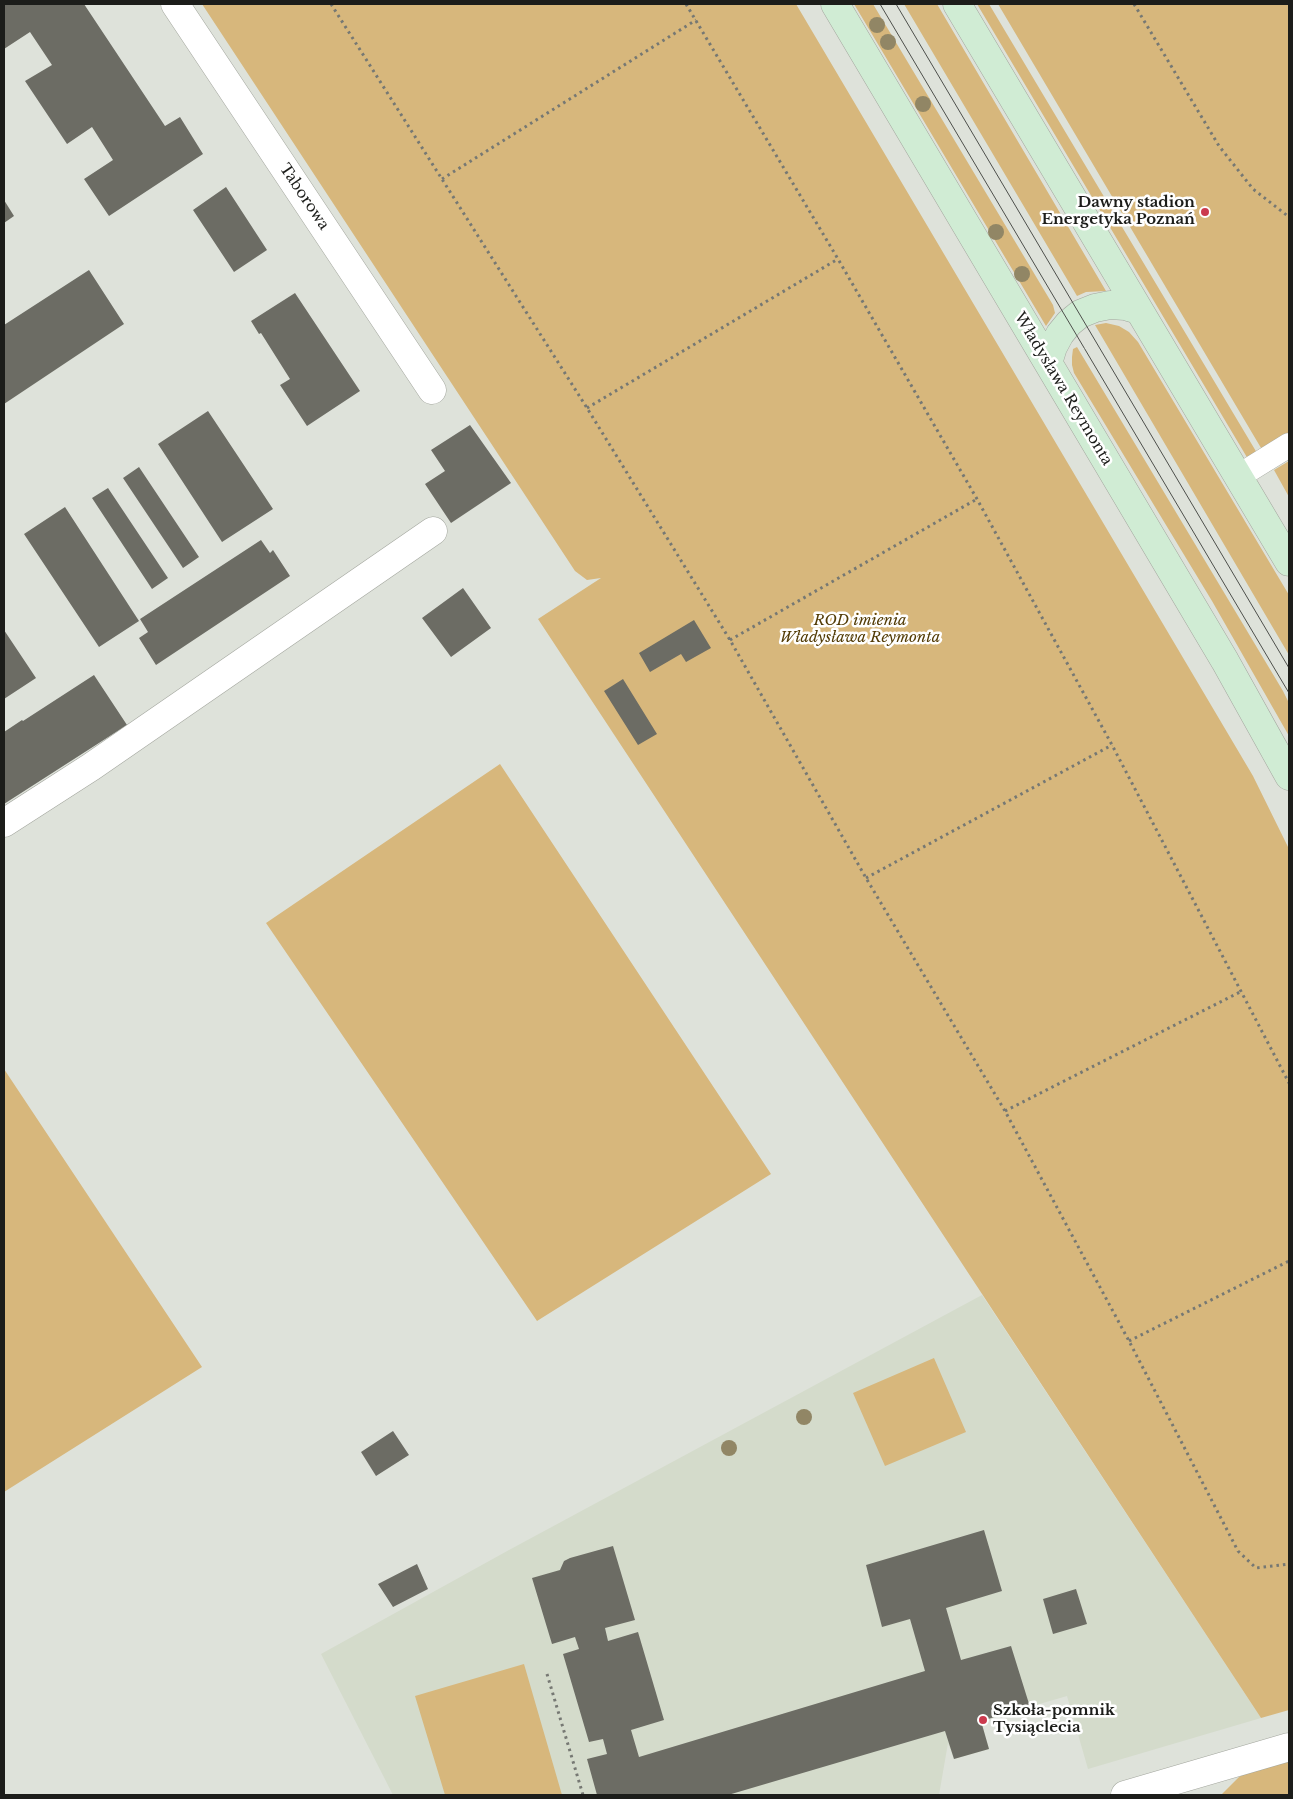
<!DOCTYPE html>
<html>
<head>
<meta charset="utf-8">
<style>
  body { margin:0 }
  #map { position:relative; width:1293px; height:1799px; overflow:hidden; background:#dee2da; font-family:"Libre Baskerville",serif }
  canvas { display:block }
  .frame { position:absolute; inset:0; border:5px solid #1c1d1a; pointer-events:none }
</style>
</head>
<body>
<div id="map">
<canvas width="1293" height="1799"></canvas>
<div class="frame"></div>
</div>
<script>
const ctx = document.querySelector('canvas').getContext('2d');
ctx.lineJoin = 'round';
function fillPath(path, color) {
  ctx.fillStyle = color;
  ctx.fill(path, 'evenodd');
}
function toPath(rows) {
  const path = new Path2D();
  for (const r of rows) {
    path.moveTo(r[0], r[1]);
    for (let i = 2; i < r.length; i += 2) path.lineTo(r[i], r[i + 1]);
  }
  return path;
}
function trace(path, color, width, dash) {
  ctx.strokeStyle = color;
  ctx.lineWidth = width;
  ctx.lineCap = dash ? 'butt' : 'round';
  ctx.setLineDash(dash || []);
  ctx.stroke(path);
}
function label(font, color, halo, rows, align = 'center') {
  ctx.font = font + ' "Libre Baskerville",serif';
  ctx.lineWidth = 5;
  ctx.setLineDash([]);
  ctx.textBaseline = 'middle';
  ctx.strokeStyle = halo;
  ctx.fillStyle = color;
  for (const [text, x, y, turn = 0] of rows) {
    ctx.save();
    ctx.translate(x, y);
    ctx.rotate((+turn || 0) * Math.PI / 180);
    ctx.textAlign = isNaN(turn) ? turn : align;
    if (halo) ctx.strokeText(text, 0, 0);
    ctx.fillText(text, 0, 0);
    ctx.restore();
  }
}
fillPath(toPath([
  [982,1295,1261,1718,1088,1769,1067,1696,981,1721,989,1749,954,1759,948,1743,939,1795,393,1795,321,1654,509,1550]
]), '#d4dbcb');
fillPath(toPath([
  [202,4,796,4,1253,776,1289,849,1289,1710,1261,1718,538,619,601,578,587,580,575,571],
  [854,4,873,4,1053,305,1055,313,1046,326],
  [904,4,937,4,1106,291,1086,292,1077,296],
  [977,4,989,4,1257,453,1248,459],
  [998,4,1289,4,1289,438,1264,453],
  [1106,323,1119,326,1129,332,1138,342,1289,595,1289,655,1095,325],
  [1077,347,1283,691,1289,703,1289,736,1212,601,1074,373,1072,365,1072,357,1073,349],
  [1289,461,1289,497,1274,470],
  [500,764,771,1174,537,1321,266,923],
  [4,1069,202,1367,4,1492],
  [934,1358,966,1432,885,1466,853,1393],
  [524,1664,562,1795,445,1795,415,1696],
  [1289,1759,1289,1795,1221,1795,1239,1777,1251,1770]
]), '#d7b77c');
fillPath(toPath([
  [4,4,84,4,165,126,180,117,203,154,109,216,84,179,113,160,92,127,67,144,25,81,52,65,30,32,4,49],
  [226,187,267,250,234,272,193,210],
  [4,200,14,216,4,223],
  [89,270,124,324,4,404,4,325],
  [295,293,360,391,307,426,280,385,290,379,261,333,259,334,251,321],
  [208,411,273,509,222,542,158,444],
  [470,425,511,483,451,523,425,484,445,471,431,450],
  [139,467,199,557,183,568,123,478],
  [108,488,168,578,152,589,92,498],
  [65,507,139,621,99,647,24,534],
  [261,540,270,553,273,550,290,576,156,665,139,638,148,632,140,619],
  [463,588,491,628,451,657,422,618],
  [694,620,711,648,686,662,681,654,650,672,639,653],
  [4,630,36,678,4,699],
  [94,675,127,725,4,804,4,732,22,720,23,721],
  [623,679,657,734,638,745,604,691],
  [393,1431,409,1455,376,1476,361,1452],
  [984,1530,1002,1591,946,1608,961,1660,1011,1646,1030,1707,981,1721,989,1749,954,1759,945,1731,728,1795,597,1795,587,1759,607,1754,603,1739,589,1742,563,1654,579,1649,575,1637,552,1644,532,1578,560,1570,564,1561,570,1558,613,1546,635,1620,605,1628,608,1641,638,1632,664,1720,631,1730,639,1757,925,1671,910,1619,882,1627,866,1565],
  [417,1564,428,1589,393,1607,378,1584],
  [1076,1589,1087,1624,1053,1634,1043,1599]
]), '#6c6c64');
const pedestrian = toPath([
  [1239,476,1289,445]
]);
const minor = toPath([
  [175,4,432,390],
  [4,823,91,767,433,531],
  [1125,1795,1289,1747]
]);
const secondary = toPath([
  [835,4,1225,661,1289,776],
  [957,4,1289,562],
  [1048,363,1053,347,1060,334,1069,323,1080,314,1095,308,1110,305,1125,306,1139,310]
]);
trace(pedestrian, '#a3a69e', 25);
trace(minor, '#a3a69e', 29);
trace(secondary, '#a3a69e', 29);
trace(toPath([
  [331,4,587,408,730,640,866,878,1005,1111,1129,1341,1238,1551,1256,1568,1289,1564],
  [686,4,838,259,977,499,1112,745,1289,1083],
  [1134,4,1219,146,1253,189,1289,217],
  [442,179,696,20],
  [587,408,838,259],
  [730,640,977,499],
  [866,878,1112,745],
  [1005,1111,1242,991],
  [1129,1341,1289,1261],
  [547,1674,583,1795]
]), '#767873', 3, [2.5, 4]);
trace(pedestrian, '#fff', 24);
trace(minor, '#fff', 28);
trace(secondary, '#d0ecd4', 28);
trace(toPath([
  [880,4,1289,693],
  [896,4,1289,668]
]), '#4d4f4b', 1);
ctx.fillStyle = '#918665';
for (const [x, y] of [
  [877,25],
  [888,42],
  [923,104],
  [996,232],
  [1022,274],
  [804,1417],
  [729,1448]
]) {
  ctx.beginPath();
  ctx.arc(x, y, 8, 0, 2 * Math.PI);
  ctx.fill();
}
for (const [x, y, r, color] of [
  [1205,212,5,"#cb3a4e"],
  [983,1720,5,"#cb3a4e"]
]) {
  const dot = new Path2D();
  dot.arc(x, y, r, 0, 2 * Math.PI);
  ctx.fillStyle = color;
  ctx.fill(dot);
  trace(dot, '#fff', 2);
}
label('15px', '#1c1d1a', '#fff', [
  ["Taborowa",304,197,56],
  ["Władysława Reymonta",1063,389,59]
]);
label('bold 15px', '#1c1d1a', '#fff', [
  ["Dawny stadion",1195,203],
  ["Energetyka Poznań",1195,220],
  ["Szkoła-pomnik",993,1711,"left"],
  ["Tysiąclecia",993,1728,"left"]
], 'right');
label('italic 15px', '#523b05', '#fff', [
  ["ROD imienia",860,621],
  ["Władysława Reymonta",860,638]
]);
</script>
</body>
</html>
